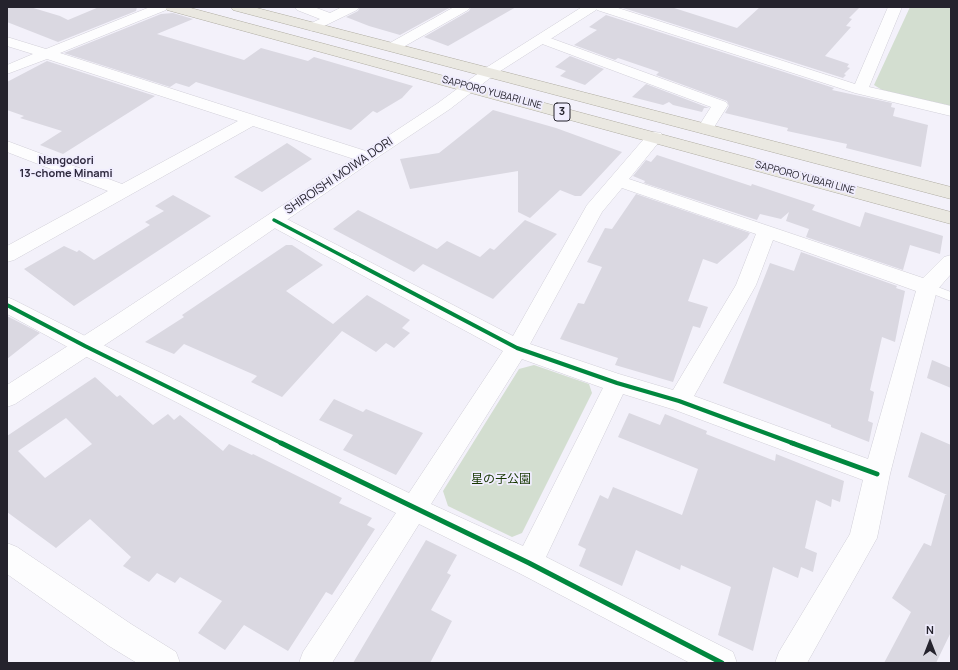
<!DOCTYPE html>
<html>
<head>
<meta charset="utf-8">
<style>
  body { margin:0 }
  #map { position:relative; width:958px; height:670px; overflow:hidden; background:#f3f1fa; font-family:Manrope,sans-serif }
  canvas { display:block }
  .frame { position:absolute; inset:0; border:8px solid #25232d; pointer-events:none }
  .north { position:absolute; left:910px; top:622px; width:40px; height:40px; -webkit-text-stroke:3px #f0edfe; paint-order:stroke; rotate:0deg; font-size:11px; font-weight:700; line-height:16px; text-align:center; color:#25232d }
  .north::after { content:''; display:block; margin:auto; width:14px; height:18px; background:#25232d; clip-path:polygon(50% 0,100% 100%,50% 72%,0 100%) }
</style>
</head>
<body>
<div id="map">
<canvas width="958" height="670"></canvas>
<div class="frame"></div>
<div class="north">N</div>
</div>
<script>
const ctx = document.querySelector('canvas').getContext('2d');
ctx.lineJoin = 'round';
function fillPath(path, color) {
  ctx.fillStyle = color;
  ctx.fill(path, 'evenodd');
}
function toPath(rows) {
  const path = new Path2D();
  for (const r of rows) {
    path.moveTo(r[0], r[1]);
    for (let i = 2; i < r.length; i += 2) path.lineTo(r[i], r[i + 1]);
  }
  return path;
}
function trace(path, color, width, dash) {
  ctx.strokeStyle = color;
  ctx.lineWidth = width;
  ctx.lineCap = dash ? 'butt' : 'round';
  ctx.setLineDash(dash || []);
  ctx.stroke(path);
}
function label(font, color, halo, rows, align = 'center') {
  ctx.font = font + ' Manrope,"Noto Sans JP",sans-serif';
  ctx.lineWidth = 3.5;
  ctx.setLineDash([]);
  ctx.textBaseline = 'middle';
  ctx.strokeStyle = halo;
  ctx.fillStyle = color;
  for (const [text, x, y, turn = 0] of rows) {
    ctx.save();
    ctx.translate(x, y);
    ctx.rotate((+turn || 0) * Math.PI / 180);
    ctx.textAlign = isNaN(turn) ? turn : align;
    if (halo) ctx.strokeText(text, 0, 0);
    ctx.fillText(text, 0, 0);
    ctx.restore();
  }
}
fillPath(toPath([
  [910,7,951,7,951,106,882,90,874,85],
  [534,365,589,384,592,393,522,533,512,537,448,506,443,491,519,369]
]), '#d3ded0');
fillPath(toPath([
  [7,7,30,7,60,16,68,20,99,7,137,7,136,11,58,42,7,22],
  [360,7,451,7,400,35,369,26,346,17,358,11],
  [471,7,516,7,448,46,424,37,469,11],
  [620,7,671,7,737,28,760,7,860,7,849,18,852,19,846,26,851,27,825,56,849,64,847,67,850,68,844,74,846,75,843,78],
  [173,13,193,19,157,34,244,60,261,48,308,61,314,57,413,86,402,98,377,113,373,111,351,130,196,82,189,87,176,83,170,87,64,53,161,14],
  [606,15,834,88,832,90,892,103,891,107,895,108,893,116,928,125,921,167,846,148,847,144,787,131,788,128,725,113,729,106,727,101,656,75,659,72,618,58,615,60,574,45,597,30,589,27],
  [570,56,604,69,585,85,560,76,566,71,555,67],
  [47,61,155,96,63,154,40,145,62,131,20,118,24,116,7,110,7,82],
  [646,84,709,108,704,108,702,112,673,105,669,102,663,105,632,97],
  [493,110,556,128,622,152,581,196,575,196,560,190,530,218,518,212,518,171,410,189,400,159,439,153],
  [287,143,312,159,262,192,234,177],
  [657,155,751,186,752,184,815,205,812,210,860,227,865,212,943,236,940,254,910,245,903,270,806,237,809,229,786,221,789,212,781,219,760,214,757,220,644,183,645,181,633,176,646,160,651,162],
  [636,194,750,233,747,238,717,264,703,259,688,301,708,307,700,328,693,326,673,382,615,365,618,358,560,339,578,303,584,304,602,267,587,262,605,228,612,229],
  [173,195,211,216,74,306,24,269,64,246,77,252,79,250,94,260,150,225,145,222,164,211,155,206],
  [358,210,437,249,447,241,480,257,490,248,494,250,525,220,557,234,493,299,423,264,414,272,333,229],
  [286,245,292,245,323,265,286,291,333,324,367,295,410,320,402,328,410,333,394,348,386,343,376,352,342,331,282,397,251,382,257,376,184,344,174,354,145,342,184,317,182,315],
  [801,252,897,286,896,288,905,291,895,342,882,337,870,390,874,392,868,421,873,423,869,442,831,427,831,425,723,383,770,263,794,271],
  [7,316,40,333,7,359],
  [932,360,951,368,951,388,927,378],
  [95,377,117,397,120,395,153,425,168,414,174,420,180,415,223,451,229,444,252,455,253,454,342,498,339,503,372,518,367,525,375,529,332,595,326,592,288,651,244,625,225,650,198,633,222,601,180,577,175,583,157,573,149,582,123,566,131,557,90,519,56,548,7,512,7,436],
  [66,418,92,444,45,478,18,451],
  [334,399,363,412,366,409,423,433,396,475,343,450,353,435,319,420],
  [629,413,660,425,665,414,707,431,706,434,775,461,776,454,844,481,840,502,832,499,831,507,816,500,805,548,817,553,813,572,801,567,798,578,773,567,753,651,718,635,731,587,681,565,680,570,636,550,622,586,579,566,586,549,578,545,600,495,608,499,613,487,682,515,698,469,618,437],
  [921,432,951,445,951,632,936,663,884,663,911,612,892,598,924,543,931,546,945,495,947,495,908,477],
  [426,540,457,555,447,573,451,575,431,610,452,621,430,663,353,663]
]), '#dad8e1');
const lane = toPath([
  [927,283,951,292,951,301,923,290,921,287,923,284,927,283]
]);
const street = toPath([
  [150,7,168,7,166,10,60,53,372,153,375,157,372,161,366,162,360,161,253,126,14,260,7,262,7,246,108,191,7,152,7,141,122,184,238,121,47,59,7,74,7,65,33,54,7,46,7,37,46,49,150,7],
  [295,7,314,7,330,13,342,7,359,7,357,10,314,31,309,30,307,27,309,24,320,19,297,10,295,7],
  [454,7,470,7,468,10,398,50,393,51,388,50,386,47,388,44,454,7],
  [595,7,615,7,855,84,888,7,902,7,869,87,951,106,951,116,855,93,597,10,595,7],
  [542,35,726,102,728,105,711,132,705,134,699,132,697,129,711,107,537,42,535,39,537,36,542,35],
  [655,132,661,133,663,137,629,179,923,278,944,257,951,255,951,274,937,290,890,474,877,538,807,663,775,663,779,652,850,534,863,480,675,410,623,394,546,557,733,652,737,663,690,663,519,573,419,524,332,663,299,663,303,652,396,513,77,352,7,314,7,297,14,300,93,340,409,493,503,351,267,224,265,220,267,216,274,214,281,216,513,336,587,205,649,133,655,132],
  [622,188,756,234,736,285,673,390,619,374,530,344,602,212,622,188],
  [773,240,916,291,868,459,694,396,756,285,773,240],
  [522,359,603,388,523,546,431,504,522,359],
  [7,543,17,547,131,624,176,652,180,663,137,663,109,646,7,574,7,543]
]);
const secondary = toPath([
  [582,7,598,7,596,10,494,75,450,109,372,161,129,329,15,404,7,407,7,385,113,317,438,103,484,69,582,7]
]);
const primary = toPath([
  [165,7,187,7,951,212,951,224,167,10,165,7],
  [231,7,253,7,951,187,951,199,233,10,231,7]
]);
trace(lane, '#d1cfd8', 1);
trace(street, '#d1cfd8', 1);
trace(secondary, '#d1cfd8', 1);
trace(primary, '#afaca2', 1);
fillPath(lane, '#fdfdfe');
fillPath(street, '#fdfdfe');
fillPath(secondary, '#fdfdfe');
fillPath(primary, '#eae8e1');
trace(toPath([
  [274,220,354,262]
]), '#00873e', 3.5);
trace(toPath([
  [352,261,517,348,617,383,679,401,795,444],
  [7,305,85,346,283,444]
]), '#00873e', 4);
trace(toPath([
  [281,443,529,563,722,663],
  [792,443,877,474]
]), '#00873e', 5);
label('10px', '#25232d', '#f0edfe', [
  ["SAPPORO YUBARI LINE",492,93,15],
  ["SAPPORO YUBARI LINE",805,178,15]
]);
for (const [x, y, w] of [
  [562,112,16]
]) {
  const box = new Path2D();
  box.roundRect(x - w / 2, y - 9, w, 18, 3);
  ctx.fillStyle = '#f0edfe';
  ctx.fill(box);
  trace(box, '#25232d', 1);
}
label('bold 11px', '#25232d', null, [
  ["3",562,112]
]);
label('bold 11px', '#2e293e', '#f0edfe', [
  ["Nangodori",66,161],
  ["13-chome Minami",66,174]
]);
label('12px', '#25232d', '#f0edfe', [
  ["SHIROISHI MOIWA DORI",339,176,-34]
]);
label('12px', '#173700', '#f0edfe', [
  ["星の子公園",501,480]
]);
</script>
</body>
</html>
